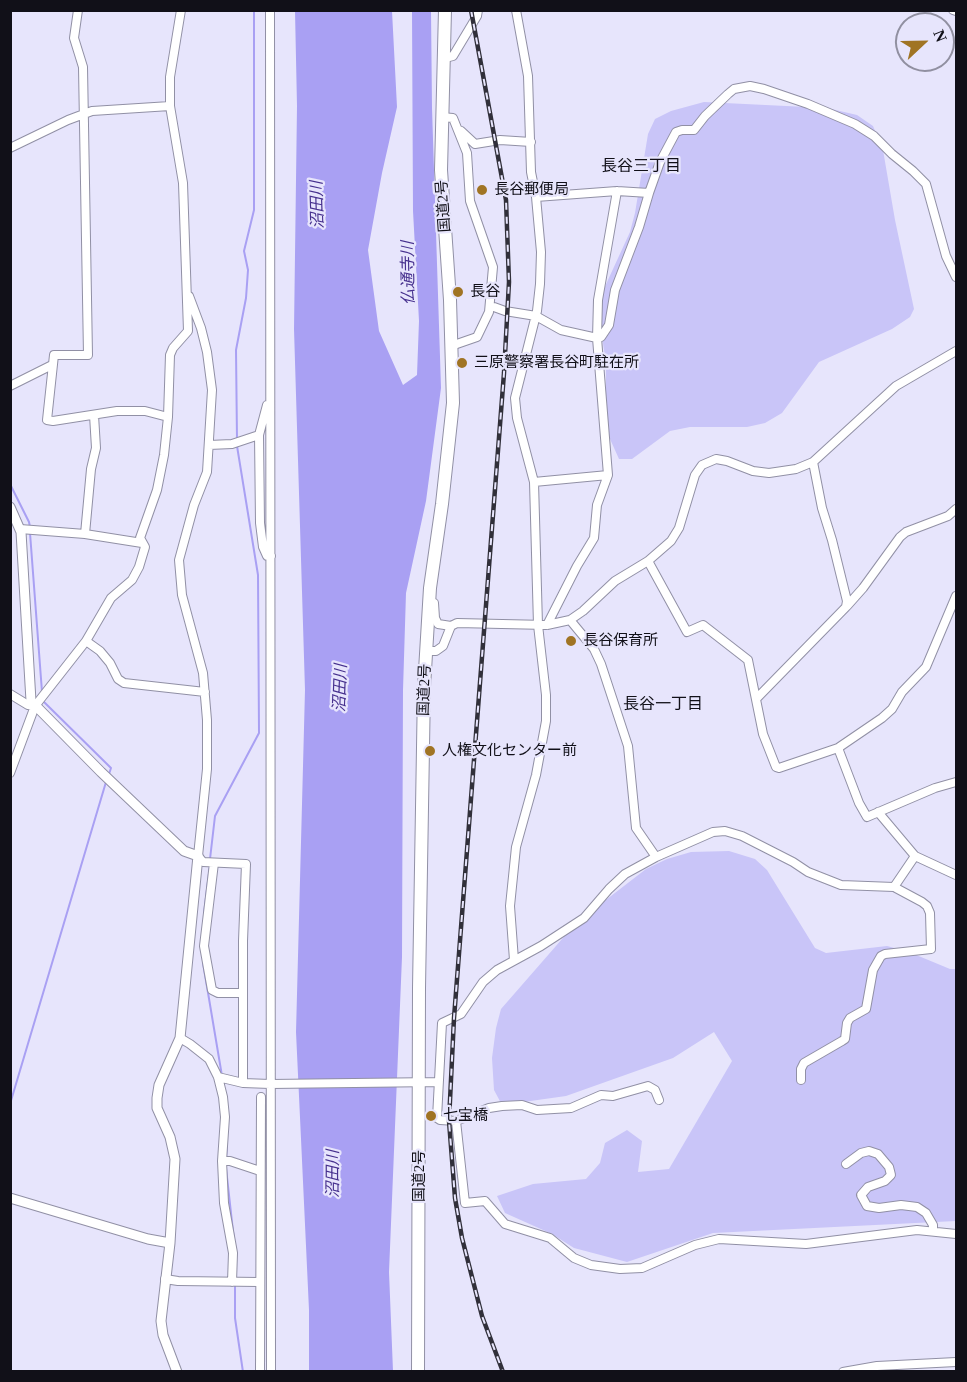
<!DOCTYPE html>
<html>
<head>
<meta charset="utf-8">
<style>
  body { margin:0 }
  #map { position:relative; width:967px; height:1382px; overflow:hidden; background:#e7e5fc; font-family:"Times New Roman",serif }
  canvas { display:block }
  .frame { position:absolute; inset:0; border:12px solid #111018; pointer-events:none }
  .north { position:absolute; left:895px; top:12px; width:60px; height:60px; box-sizing:border-box; background:#e7e5fc; border:2px solid #9190a1; border-radius:50%; rotate:68deg; font-size:16px; font-weight:700; line-height:24px; text-align:center; color:#111018 }
  .north::after { content:''; display:block; margin:auto; width:21px; height:27px; background:#a07424; clip-path:polygon(50% 0,100% 100%,50% 72%,0 100%) }
</style>
</head>
<body>
<div id="map">
<canvas width="967" height="1382"></canvas>
<div class="frame"></div>
<div class="north">N</div>
</div>
<script>
const ctx = document.querySelector('canvas').getContext('2d');
ctx.lineJoin = 'round';
function fillPath(path, color) {
  ctx.fillStyle = color;
  ctx.fill(path, 'evenodd');
}
function toPath(rows) {
  const path = new Path2D();
  for (const r of rows) {
    path.moveTo(r[0], r[1]);
    for (let i = 2; i < r.length; i += 2) path.lineTo(r[i], r[i + 1]);
  }
  return path;
}
function trace(path, color, width, dash) {
  ctx.strokeStyle = color;
  ctx.lineWidth = width;
  ctx.lineCap = dash ? 'butt' : 'round';
  ctx.setLineDash(dash || []);
  ctx.stroke(path);
}
function label(font, color, halo, rows, align = 'center') {
  ctx.font = font + ' "Times New Roman","Noto Sans JP",serif';
  ctx.lineWidth = 4.5;
  ctx.setLineDash([]);
  ctx.textBaseline = 'middle';
  ctx.strokeStyle = halo;
  ctx.fillStyle = color;
  for (const [text, x, y, turn = 0] of rows) {
    ctx.save();
    ctx.translate(x, y);
    ctx.rotate((+turn || 0) * Math.PI / 180);
    ctx.textAlign = isNaN(turn) ? turn : align;
    if (halo) ctx.strokeText(text, 0, 0);
    ctx.fillText(text, 0, 0);
    ctx.restore();
  }
}
fillPath(toPath([
  [704,102,827,108,857,115,873,126,883,150,895,220,914,309,910,317,892,329,819,362,782,413,765,423,747,427,690,427,670,431,632,459,619,459,606,430,606,363,599,317,602,293,630,232,635,213,648,134,655,119,671,111],
  [729,851,755,859,767,870,815,948,826,953,887,946,909,952,950,969,956,969,956,1221,713,1233,627,1262,574,1248,552,1234,505,1213,497,1196,533,1184,586,1179,600,1163,605,1143,627,1130,642,1141,638,1172,669,1169,732,1061,714,1032,673,1058,566,1096,502,1105,494,1090,492,1058,496,1028,501,1009,576,923,646,869,667,859,691,852]
]), '#c9c5f8');
fillPath(toPath([
  [295,11,392,11,397,107,382,173,368,250,379,331,403,385,417,375,419,321,413,211,412,11,431,11,432,108,441,388,426,501,406,593,403,690,402,957,389,1272,393,1371,309,1371,309,1310,296,1032,305,690,294,329,297,106]
]), '#a9a0f3');
trace(toPath([
  [237,440,236,350,246,298,248,270,244,251,254,210,254,10],
  [10,484,29,522,30,527],
  [30,533,42,692],
  [43,701,111,768,109,774],
  [210,859,215,816,259,733,258,575,237,446],
  [204,913,210,865],
  [203,963,222,1076],
  [10,1104,106,782],
  [226,1159,227,1144],
  [226,1168,234,1240],
  [235,1284,235,1318,243,1372]
]), '#a9a0f3', 2);
const minor = toPath([
  [78,10,74,38,83,67,88,355,54,355,47,420,53,421,117,411,145,411,168,417],
  [270,10,271,1372],
  [953,10,956,11],
  [445,58,453,56,477,16,478,10],
  [441,117,453,118,467,153,470,201,493,267,489,312,477,337,451,346],
  [461,131,475,144,500,140,531,142],
  [10,148,68,120,92,111,170,106],
  [536,197,617,191,649,193],
  [187,295,189,296,201,328,207,352,212,390,207,472,194,505,179,560,182,595,203,673,207,720,207,769,198,856,203,862,246,864,243,941,243,1083],
  [494,307,505,311,536,316,561,330,597,338,601,337,609,325,615,290,639,227,649,193,660,162,676,132,682,130,694,130,705,116,728,94,734,89,750,86,764,89,808,104,855,124,874,136,892,154,913,171,926,184,946,256,956,277],
  [10,386,52,365],
  [267,405,259,435,260,523,263,547,267,556,271,556],
  [209,445,232,444,259,435],
  [534,482,608,475],
  [20,529,85,534,142,543],
  [85,534,91,469,96,448,94,415],
  [648,561,687,632,703,625,748,660,763,734,776,767,779,768,838,748,882,718,892,709,902,692,926,667,956,596],
  [434,603,435,618,438,624,451,626],
  [847,606,863,588,900,537,906,532,948,516,956,509],
  [570,620,594,649,601,664,628,746,636,828,656,857],
  [547,625,577,566,594,538,597,505,608,475,597,338,598,300,617,191],
  [86,641,100,651,110,663,118,679,124,683,205,692],
  [427,651,436,651,443,646,451,626,457,623,547,625,570,620,583,611,615,581,648,561,671,541,679,528,695,475,702,465,716,459,727,461,753,471,769,473,796,469,813,462,896,386,956,351],
  [10,694,28,705,35,706],
  [757,698,846,607,847,601,832,540,822,508,813,462],
  [838,748,859,803,867,817,935,788,956,782],
  [10,773,35,706,86,641,111,598,132,580,139,567,145,547,140,538,157,490,164,455,168,417,170,355,173,348,188,331,183,183,170,106,170,77,181,10],
  [878,812,915,856,956,875],
  [214,863,204,946,212,990,218,993,243,993],
  [894,887,915,856],
  [514,960,510,906,516,847,536,775,546,721,546,695,538,625,534,482,517,418,515,398,537,311,540,284,541,252,536,197,531,172,528,76,516,10],
  [180,1038,190,1044,209,1059,218,1077,223,1097,225,1117,222,1161,224,1203,233,1253,232,1282],
  [218,1077,243,1083,270,1084,438,1082],
  [659,1100,655,1090,648,1086,613,1096,601,1095,571,1108,537,1110,522,1105,502,1106,489,1108,456,1121,440,1120,437,1118,442,1023,461,1014,483,982,497,970,541,946,584,918,609,889,625,874,656,857,713,832,725,831,742,836,793,862,808,872,841,885,894,887,922,902,927,906,930,913,931,949,885,954,881,956,873,970,866,1009,850,1018,847,1023,845,1039,842,1041,804,1063,801,1069,801,1080],
  [456,1121,465,1203,485,1201,505,1224,550,1238,574,1258,591,1265,620,1269,642,1268,695,1245,719,1239,806,1244,917,1230,956,1234],
  [222,1161,230,1161,260,1171],
  [846,1164,861,1153,869,1151,878,1154,889,1167,891,1175,885,1181,868,1187,861,1195,867,1206,879,1208,901,1205,917,1207,926,1213,933,1225,933,1230],
  [165,1279,178,1281,259,1282],
  [260,1372,261,1097],
  [843,1372,877,1366,956,1362]
]);
const tertiary = toPath([
  [10,507,21,532,31,701,101,772,184,851,198,856,180,1038,159,1085,157,1098,157,1108,170,1137,175,1159,170,1243,161,1321,163,1335,177,1372],
  [10,1198,148,1239,170,1243]
]);
const trunk = toPath([
  [418,1372,419,988,424,687,430,588,442,504,453,403,450,300,441,170,445,10]
]);
trace(minor, '#9190a5', 10);
trace(tertiary, '#9190a5', 11);
trace(trunk, '#9190a5', 14);
trace(minor, '#fff', 8);
trace(tertiary, '#fff', 9);
trace(trunk, '#fff', 12);
const rail = toPath([
  [471,10,506,200,509,282,504,373,454,1018,449,1121,455,1198,462,1238,482,1316,503,1372]
]);
trace(rail, '#31303a', 4.5);
trace(rail, '#e7e5fc', 2, [7]);
for (const [x, y, r, color] of [
  [482,190,6,"#a07424"],
  [458,292,6,"#a07424"],
  [462,363,6,"#a07424"],
  [571,641,6,"#a07424"],
  [430,751,6,"#a07424"],
  [431,1116,6,"#a07424"]
]) {
  const dot = new Path2D();
  dot.arc(x, y, r, 0, 2 * Math.PI);
  ctx.fillStyle = color;
  ctx.fill(dot);
  trace(dot, '#e7e5fc', 2);
}
label('15px', '#111018', '#e7e5fc', [
  ["長谷郵便局",494,190],
  ["長谷",470,292],
  ["三原警察署長谷町駐在所",474,363],
  ["長谷保育所",583,641],
  ["人権文化センター前",442,751],
  ["七宝橋",443,1116]
], 'left');
label('15px', '#111018', '#e7e5fc', [
  ["国道2号",444,206,-94],
  ["国道2号",425,690,-88],
  ["国道2号",420,1176,-90]
]);
label('16px', '#111018', '#e7e5fc', [
  ["長谷三丁目",641,167],
  ["長谷一丁目",663,705]
]);
label('italic 16px', '#46308e', '#e7e5fc', [
  ["沼田川",318,205,-92],
  ["仏通寺川",409,273,-91],
  ["沼田川",341,688,-88],
  ["沼田川",334,1174,-90]
]);
</script>
</body>
</html>
